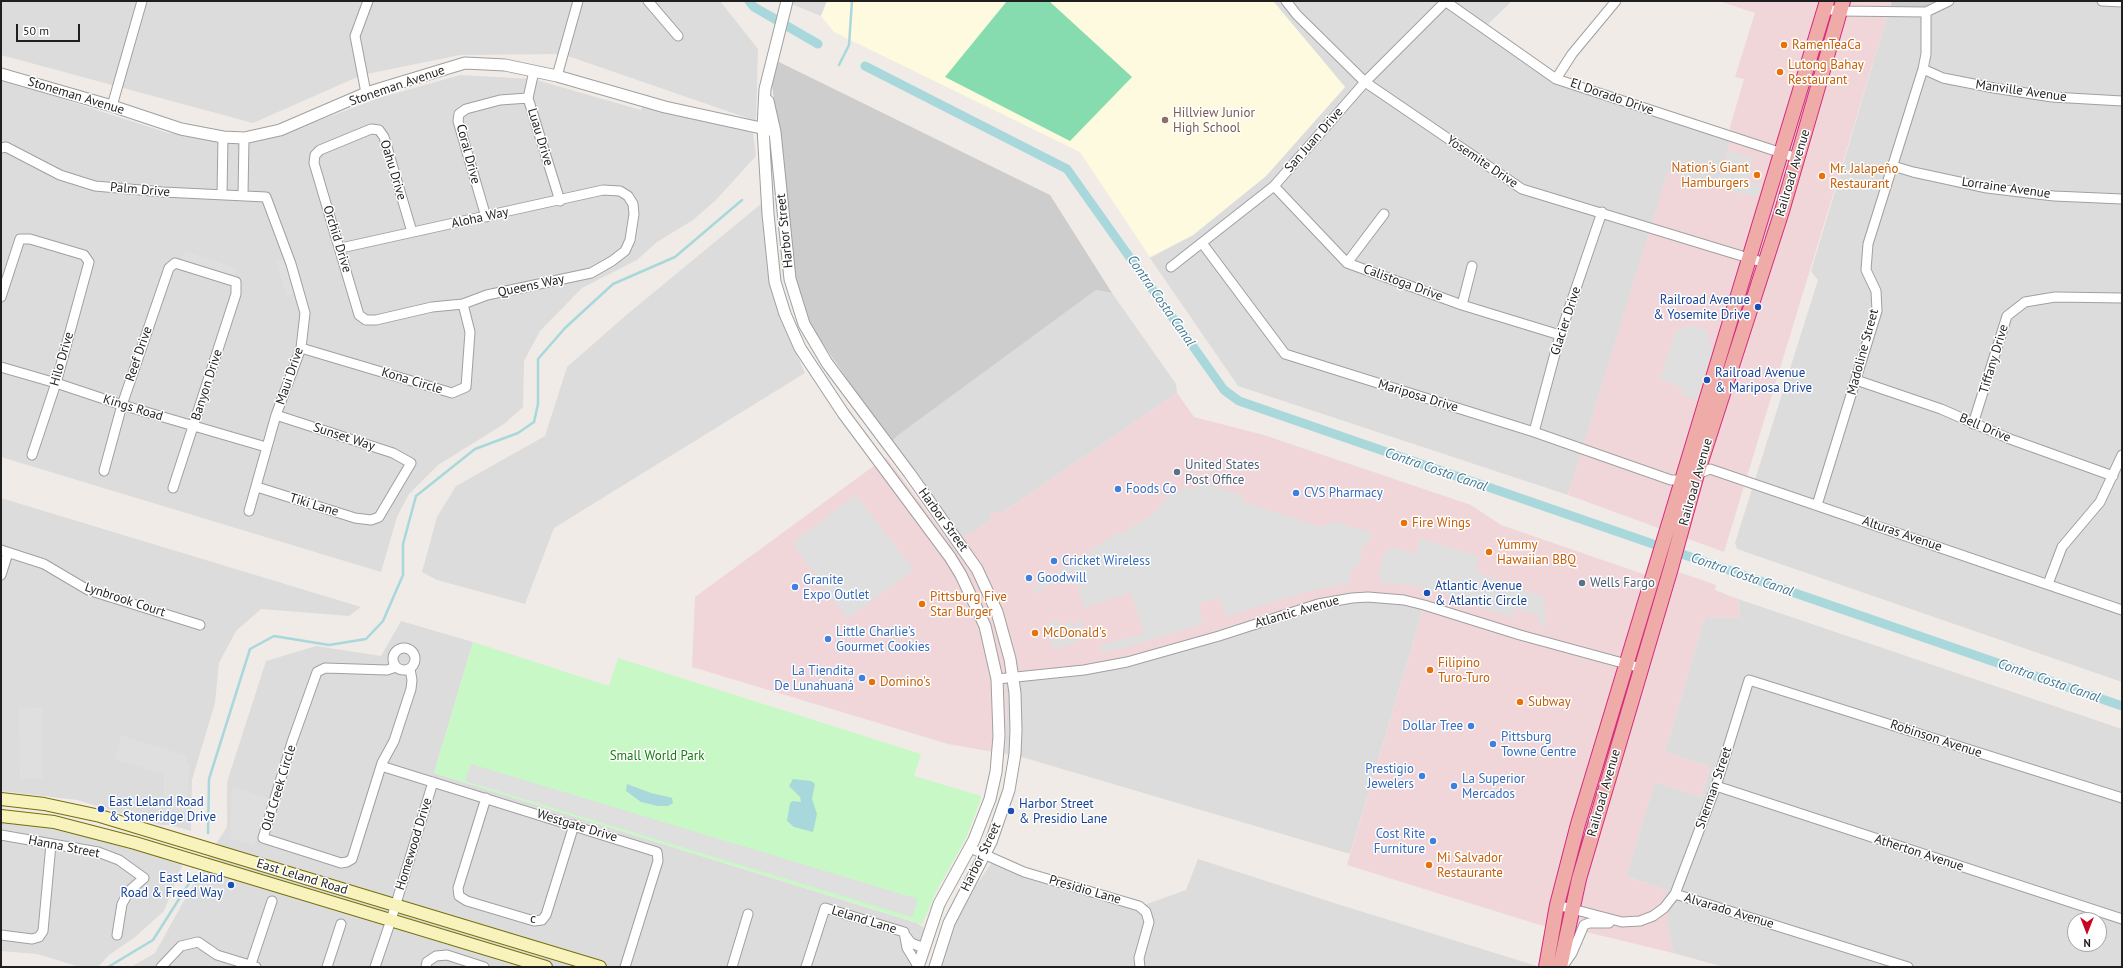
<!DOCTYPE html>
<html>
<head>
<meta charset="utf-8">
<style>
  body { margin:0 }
  #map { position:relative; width:2123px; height:968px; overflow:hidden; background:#f0ebe6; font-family:"PT Sans",sans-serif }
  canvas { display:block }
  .frame { position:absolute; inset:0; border:2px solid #1f1f1f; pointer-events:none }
  .north { position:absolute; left:2067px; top:912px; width:40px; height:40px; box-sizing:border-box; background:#fff; border:1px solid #a5a5a5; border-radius:50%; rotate:180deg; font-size:11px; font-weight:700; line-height:16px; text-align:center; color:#1f1f1f }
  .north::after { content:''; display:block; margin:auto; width:14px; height:18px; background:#c80624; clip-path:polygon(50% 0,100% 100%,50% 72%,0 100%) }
  .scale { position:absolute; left:16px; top:24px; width:64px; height:18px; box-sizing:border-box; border:2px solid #1f1f1f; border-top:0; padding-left:5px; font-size:12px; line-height:14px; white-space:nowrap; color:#1f1f1f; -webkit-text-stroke:3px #fff; paint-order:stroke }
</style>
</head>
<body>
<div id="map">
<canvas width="2123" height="968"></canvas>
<div class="frame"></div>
<div class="north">N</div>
<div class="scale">50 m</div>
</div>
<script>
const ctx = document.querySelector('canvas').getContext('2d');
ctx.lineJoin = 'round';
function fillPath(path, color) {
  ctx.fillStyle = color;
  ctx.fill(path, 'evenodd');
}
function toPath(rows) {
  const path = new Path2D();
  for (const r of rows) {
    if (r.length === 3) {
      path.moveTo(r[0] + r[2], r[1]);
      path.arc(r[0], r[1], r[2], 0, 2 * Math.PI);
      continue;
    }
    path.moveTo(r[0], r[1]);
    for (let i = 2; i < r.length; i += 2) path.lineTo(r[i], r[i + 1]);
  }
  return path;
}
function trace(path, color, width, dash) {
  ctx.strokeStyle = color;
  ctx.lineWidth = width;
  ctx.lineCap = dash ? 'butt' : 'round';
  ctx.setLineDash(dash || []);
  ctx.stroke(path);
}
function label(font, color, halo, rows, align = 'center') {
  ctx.font = font + ' "PT Sans",sans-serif';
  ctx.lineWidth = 3;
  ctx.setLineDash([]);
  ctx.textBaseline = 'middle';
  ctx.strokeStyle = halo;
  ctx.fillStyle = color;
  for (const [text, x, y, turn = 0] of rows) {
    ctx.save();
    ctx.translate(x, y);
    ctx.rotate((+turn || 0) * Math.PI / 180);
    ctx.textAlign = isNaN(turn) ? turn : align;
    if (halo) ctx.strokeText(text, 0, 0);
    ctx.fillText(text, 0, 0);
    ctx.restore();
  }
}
fillPath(toPath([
  [1,1,720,1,758,49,756,121,562,54,460,55,362,75,253,123,1,55],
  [784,1,827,1,821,16],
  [1273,1,1512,1,1484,28,1556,79,1731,140,1717,185,1668,172,1568,495,1238,386,1150,258,1193,235,1266,176,1345,87],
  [1948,1,2122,1,2122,682,1737,549,1735,543,1818,280,1811,271,1888,14],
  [460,75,533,79,641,110,644,103,753,133,756,156,716,200,693,220,657,242,637,260,582,288,540,331,524,361,523,407,504,424,438,465,409,494,397,517,381,572,1,457,1,79,168,133,244,142,304,126,379,98],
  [762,203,767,270,782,321,805,373,554,528,525,604,437,580,422,572,437,517,456,486,545,436,567,367,624,317],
  [1096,290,1112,293,1176,384,1177,393,1003,512,992,512,988,522,974,532,965,535,952,545,891,443,897,436],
  [1,498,361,607,349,616,261,609,236,631,219,663,215,703,192,780,191,831,170,825,161,825,77,800,1,791],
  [1360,597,1425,603,1350,854,1025,758,1005,754,1007,700,1005,681,1219,636],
  [1738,599,2122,729,2122,967,1724,967,1673,953,1668,927,1668,891,1626,876,1655,782,1701,797,1710,767,1665,752,1705,617,1740,618],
  [2075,920,2099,920,2099,944,2075,944],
  [401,621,473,642,434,773,917,923,926,929,914,967,131,967,155,953,212,850,227,827,227,782,266,661,316,646,381,656],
  [1,822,54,827,127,845,183,863,164,911,134,938,109,955,98,967,80,967,37,954,1,951],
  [1198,859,1331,902,1540,967,938,967,958,912,992,862,1144,905,1186,890]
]), '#dddcdc');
fillPath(toPath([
  [1719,1,1892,1,1724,552,1568,495,1668,171,1717,185,1731,140,1730,127,1744,79,1735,77,1755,13],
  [1177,393,1194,417,1264,435,1471,505,1501,525,1646,575,1679,572,1716,585,1715,590,1738,599,1740,618,1705,617,1665,752,1710,767,1701,797,1655,782,1626,876,1668,891,1668,927,1673,953,1586,932,1540,925,1347,865,1425,603,1393,597,1318,602,1153,657,1005,681,1007,700,1005,754,948,744,692,667,695,597,886,457,952,545,965,535,974,532,988,522,992,512,1003,512]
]), '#f0d6d9');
fillPath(toPath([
  [827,1,1273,1,1345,87,1266,176,1193,235,1150,257,1080,152,834,32,821,16]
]), '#fefae0');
fillPath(toPath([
  [1892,1,1948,1,1949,5,1888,14],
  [777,61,1050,195,1112,293,1096,290,897,436,891,443,810,325,793,272,780,140,772,85]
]), '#cdcdcd');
fillPath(toPath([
  [473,642,609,686,618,658,921,754,914,776,981,796,980,801,966,838,937,890,922,924,434,773]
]), '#c8f8c5');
fillPath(toPath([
  [1007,1,1049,1,1132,77,1070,141,945,77]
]), '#86dcae');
fillPath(toPath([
  [1729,151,1753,158,1746,181,1762,185,1757,197,1732,191,1733,185,1728,183,1720,185,1719,181],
  [184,251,236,268,232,282,179,266],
  [290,259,300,292,287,296,276,262],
  [1692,325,1707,331,1712,351,1697,399,1681,394,1683,388,1660,379,1676,331],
  [1196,481,1241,495,1243,502,1321,527,1335,522,1370,532,1371,538,1361,551,1361,561,1351,572,1350,583,1309,591,1226,616,1220,598,1199,603,1202,624,1127,647,1100,653,1102,645,1144,633,1131,592,1084,608,1073,570,1035,594,1033,589,1044,581,1117,533,1122,534,1158,510,1160,504,1185,487,1190,490,1196,488],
  [856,495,914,570,847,619,792,543],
  [1420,538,1477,556,1478,573,1545,597,1544,602,1546,627,1540,625,1537,614,1513,608,1515,618,1448,597,1446,588,1440,589,1437,593,1410,585,1380,583,1379,574,1383,556,1392,547,1416,554],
  [1054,619,1065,626,1070,621,1073,626,1080,619,1084,637,1073,644,1053,649,1047,626],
  [19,707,43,708,43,778,20,778],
  [121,735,187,756,186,764,191,766,188,775,187,813,164,813,164,778,166,774,115,760],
  [471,764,918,899,912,917,465,781],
  [232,787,268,798,254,845,230,838]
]), '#dfdfdf');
fillPath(toPath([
  [793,779,811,781,815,784,812,799,817,814,813,832,794,827,787,821,790,803,793,801,801,802,800,797,789,786],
  [627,784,651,793,669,797,672,798,673,803,668,806,658,806,641,802,626,791]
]), '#a8d8dc');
trace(toPath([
  [839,65,849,45,852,1],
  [208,833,209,779,250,649,274,636,329,645,366,639,383,621,403,575,403,544,416,496,475,449,518,433,534,422,538,404,538,359,565,328,613,284,675,257,742,200],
  [108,967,153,940,193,877]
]), '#a8d8dc', 2.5);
trace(toPath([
  [749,1,754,7,818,44],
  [865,66,1067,169,1224,390,1239,401,2122,706]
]), '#a8d8dc', 9);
const minor = toPath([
  [648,1,678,36],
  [1286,1,1297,15,1365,82,1522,189,1765,263],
  [1445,1,1556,79,1797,158],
  [2102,1,2122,2],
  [1825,9,1840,11,1926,12,1949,1],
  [1923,69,1943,78,1994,88,2052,97,2122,101],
  [534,71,528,98,560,201],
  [557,76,578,1],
  [1556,79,1572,54,1616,1],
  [366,93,355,36,368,1],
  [112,106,142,1],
  [1,148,6,147,60,175,95,186,163,192,266,197,291,264,305,313,301,348,276,415,249,511],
  [1893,166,1913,172,1987,188,2054,196,2122,199],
  [1274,186,1347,263,1462,305,1560,335],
  [222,195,223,137],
  [243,195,244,138],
  [486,217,458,121,459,114,466,109,500,100,528,98],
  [1202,243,1285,354,1534,432,1671,480,1683,480,1710,469,2122,610],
  [341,248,603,190,620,191,628,196,633,204,634,214,630,240,625,251,612,261,591,273,487,295,463,304,432,307,376,320,366,320,359,315,314,163,315,155,320,150,371,129,379,130,384,137,412,232],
  [1347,263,1384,214],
  [1171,267,1274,186,1365,82,1446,1],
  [1,297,20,239,30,239,84,255,89,262,56,383,32,455],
  [1462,305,1472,266],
  [301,348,452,393,466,387,470,332,463,304],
  [1,367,56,383,122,405,266,447],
  [1856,380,1941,409,2010,439,2113,476],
  [1973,424,2007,316,2025,302,2055,297,2122,298],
  [1534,432,1560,335,1602,212],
  [104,471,122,405,169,268,175,263,236,282,236,294,173,488],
  [257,487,355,518,371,520,379,517,411,463,393,453,276,415],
  [1817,505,1877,311,1876,291,1866,270,1868,244,1923,69,1926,54,1926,12],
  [1,550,44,564,88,590,200,625],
  [1,575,8,553],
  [2048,584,2062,547,2100,502,2122,455],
  [404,659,11],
  [396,667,387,670,325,668,317,672,292,742,263,838,341,863,347,862,352,859,382,763,394,741,411,689,412,680,410,669],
  [997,679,1084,670,1127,662,1219,636,1318,604,1352,598,1368,597,1404,600,1424,605,1520,635,1641,668],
  [381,766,657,852,658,861,625,967],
  [1716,786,2122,919],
  [486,798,458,888,459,896,467,901,534,921,542,920,546,915,574,825],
  [1,835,98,852,119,860,144,878,129,891,122,904,117,935],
  [970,848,1024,872,1139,906,1146,912,1149,922,1139,958,1140,967],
  [1675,894,1716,786,1749,680,2122,798],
  [1557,905,1622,922,1640,921,1653,916,1664,908,1675,894,1908,967],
  [904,932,907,948,918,966],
  [1,935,32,939,39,937,43,931,51,844],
  [905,935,911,943,924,948],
  [1563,966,1572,953,1584,925,1589,923,1609,923],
  [161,967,181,946,198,942,217,955,256,967],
  [250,967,272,901],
  [327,967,341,924],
  [375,967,391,920,433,782],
  [426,967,427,962,436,956,447,955,484,967],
  [732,967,748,914],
  [806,967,825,908,904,932]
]);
const tertiary = toPath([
  [787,1,765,89,763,128,768,214,775,282,785,314,800,348,843,413,950,557,961,575,985,626,997,679,999,736,996,772,990,799,974,840,939,904,918,967],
  [1,74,112,106,181,129,223,137,244,138,280,130,366,93,465,63,505,65,557,76,665,107,770,130],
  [768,101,775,132,790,279,804,324,827,363,910,474,977,569,997,612,1010,659,1015,693,1016,730,1015,754,1009,790,991,842,949,923,935,967]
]);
const secondary = toPath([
  [1,799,44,804,100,816,600,967],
  [1,816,54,822,135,843,546,967]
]);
const trunk = toPath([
  [1546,967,1557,905,1578,824,1827,1],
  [1560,967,1579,879,1671,568,1697,474,1782,211,1843,1]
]);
trace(minor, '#a0a0a0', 11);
trace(tertiary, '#a0a0a0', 13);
trace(secondary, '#747008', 14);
trace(trunk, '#d62b7f', 16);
trace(minor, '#fff', 9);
trace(tertiary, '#fff', 11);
trace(secondary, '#f8f2bc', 12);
trace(trunk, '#eeaba7', 14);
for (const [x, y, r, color] of [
  [1784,45,4,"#e8710a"],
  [1780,72,4,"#e8710a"],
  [1165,120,4,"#8d6e63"],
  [1757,175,4,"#e8710a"],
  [1822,176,4,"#e8710a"],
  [1758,307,4,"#1a4fb4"],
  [1707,380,4,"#1a4fb4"],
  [1177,472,4,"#5c6f8a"],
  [1118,489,4,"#3f7fe0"],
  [1296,493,4,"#3f7fe0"],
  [1404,523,4,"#e8710a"],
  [1489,552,4,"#e8710a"],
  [1054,561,4,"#3f7fe0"],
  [1029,578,4,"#3f7fe0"],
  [1582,583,4,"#5c6f8a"],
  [795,587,4,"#3f7fe0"],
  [1427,593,4,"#1a4fb4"],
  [922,604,4,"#e8710a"],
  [1035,633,4,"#e8710a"],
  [828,639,4,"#3f7fe0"],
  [1430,670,4,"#e8710a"],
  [862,678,4,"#3f7fe0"],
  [872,682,4,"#e8710a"],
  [1520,702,4,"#e8710a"],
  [1471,726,4,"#3f7fe0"],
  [1493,744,4,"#3f7fe0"],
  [1422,776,4,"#3f7fe0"],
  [1454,786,4,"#3f7fe0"],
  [101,809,4,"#1a4fb4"],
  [1011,811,4,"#1a4fb4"],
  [1433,841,4,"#3f7fe0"],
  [1429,865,4,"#e8710a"],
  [231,885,4,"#1a4fb4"]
]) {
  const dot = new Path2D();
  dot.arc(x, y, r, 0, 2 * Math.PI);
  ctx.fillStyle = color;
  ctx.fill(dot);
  trace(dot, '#fff', 1.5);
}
label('13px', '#c56008', '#fff', [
  ["RamenTeaCa",1792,45],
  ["Lutong Bahay",1788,65],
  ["Restaurant",1788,80],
  ["Nation's Giant",1749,168,"right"],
  ["Hamburgers",1749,183,"right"],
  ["Mr. Jalapeño",1830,169],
  ["Restaurant",1830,184],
  ["Fire Wings",1412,523],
  ["Yummy",1497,545],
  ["Hawaiian BBQ",1497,560],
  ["Pittsburg Five",930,597],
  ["Star Burger",930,612],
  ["McDonald's",1043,633],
  ["Filipino",1438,663],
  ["Turo-Turo",1438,678],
  ["Domino's",880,682],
  ["Subway",1528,702],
  ["Mi Salvador",1437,858],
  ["Restaurante",1437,873]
], 'left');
label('13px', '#1f1f1f', '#fff', [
  ["Stoneman Avenue",397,86,-19],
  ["Manville Avenue",2021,91,8],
  ["Stoneman Avenue",76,96,17],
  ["El Dorado Drive",1612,97,19],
  ["Luau Drive",540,137,73],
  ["San Juan Drive",1314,140,-49],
  ["Coral Drive",468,154,75],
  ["Yosemite Drive",1482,162,34],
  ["Oahu Drive",393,170,73],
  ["Railroad Avenue",1793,173,-73],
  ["Lorraine Avenue",2006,188,8],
  ["Palm Drive",140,190,5],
  ["Aloha Way",480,218,-12],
  ["Harbor Street",785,231,-96],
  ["Orchid Drive",337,239,73],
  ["Calistoga Drive",1403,283,20],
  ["Queens Way",531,286,-12],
  ["Glacier Drive",1566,321,-72],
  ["Madoline Street",1863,352,-75],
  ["Reef Drive",139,354,-71],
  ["Hilo Drive",62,359,-74],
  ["Tiffany Drive",1994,359,-73],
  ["Maui Drive",290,376,-71],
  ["Kona Circle",412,381,17],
  ["Banyon Drive",207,385,-72],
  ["Mariposa Drive",1418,396,17],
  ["Kings Road",133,408,17],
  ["Bell Drive",1985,428,23],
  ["Sunset Way",344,437,18],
  ["Railroad Avenue",1696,482,-74],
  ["Tiki Lane",314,505,17],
  ["Harbor Street",943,520,54],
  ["Alturas Avenue",1902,534,19],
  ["Lynbrook Court",125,600,18],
  ["Atlantic Avenue",1297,612,-16],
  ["Robinson Avenue",1936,739,18],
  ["Old Creek Circle",279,788,-73],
  ["Sherman Street",1714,788,-71],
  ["Railroad Avenue",1604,793,-74],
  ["Westgate Drive",577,826,17],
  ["Homewood Drive",414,844,-73],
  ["Hanna Street",64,847,11],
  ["Atherton Avenue",1919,853,18],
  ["Harbor Street",981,857,-64],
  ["East Leland Road",302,877,17],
  ["Presidio Lane",1085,890,16],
  ["Alvarado Avenue",1729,911,17],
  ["c",533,919,7],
  ["Leland Lane",864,920,17]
]);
label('13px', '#785e54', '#fff', [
  ["Hillview Junior",1173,113],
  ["High School",1173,128]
], 'left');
label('13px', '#164399', '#fff', [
  ["Railroad Avenue",1750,300,"right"],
  ["& Yosemite Drive",1750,315,"right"],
  ["Railroad Avenue",1715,373],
  ["& Mariposa Drive",1715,388],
  ["Atlantic Avenue",1435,586],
  ["& Atlantic Circle",1435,601],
  ["East Leland Road",109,802],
  ["& Stoneridge Drive",109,817],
  ["Harbor Street",1019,804],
  ["& Presidio Lane",1019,819],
  ["East Leland",223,878,"right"],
  ["Road & Freed Way",223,893,"right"]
], 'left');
label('13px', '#4e5e75', '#fff', [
  ["United States",1185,465],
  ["Post Office",1185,480],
  ["Wells Fargo",1590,583]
], 'left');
label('13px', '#366cbe', '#fff', [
  ["Foods Co",1126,489],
  ["CVS Pharmacy",1304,493],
  ["Cricket Wireless",1062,561],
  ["Goodwill",1037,578],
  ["Granite",803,580],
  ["Expo Outlet",803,595],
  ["Little Charlie’s",836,632],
  ["Gourmet Cookies",836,647],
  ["La Tiendita",854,671,"right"],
  ["De Lunahuaná",854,686,"right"],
  ["Dollar Tree",1463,726,"right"],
  ["Pittsburg",1501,737],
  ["Towne Centre",1501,752],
  ["Prestigio",1414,769,"right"],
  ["Jewelers",1414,784,"right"],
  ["La Superior",1462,779],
  ["Mercados",1462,794],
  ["Cost Rite",1425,834,"right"],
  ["Furniture",1425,849,"right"]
], 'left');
label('13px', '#167b0f', '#fff', [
  ["Small World Park",657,756]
]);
label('italic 14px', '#457a96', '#fff', [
  ["Contra Costa Canal",1161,301,55],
  ["Contra Costa Canal",1436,470,19],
  ["Contra Costa Canal",1742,575,19],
  ["Contra Costa Canal",2049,681,19]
]);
</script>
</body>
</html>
